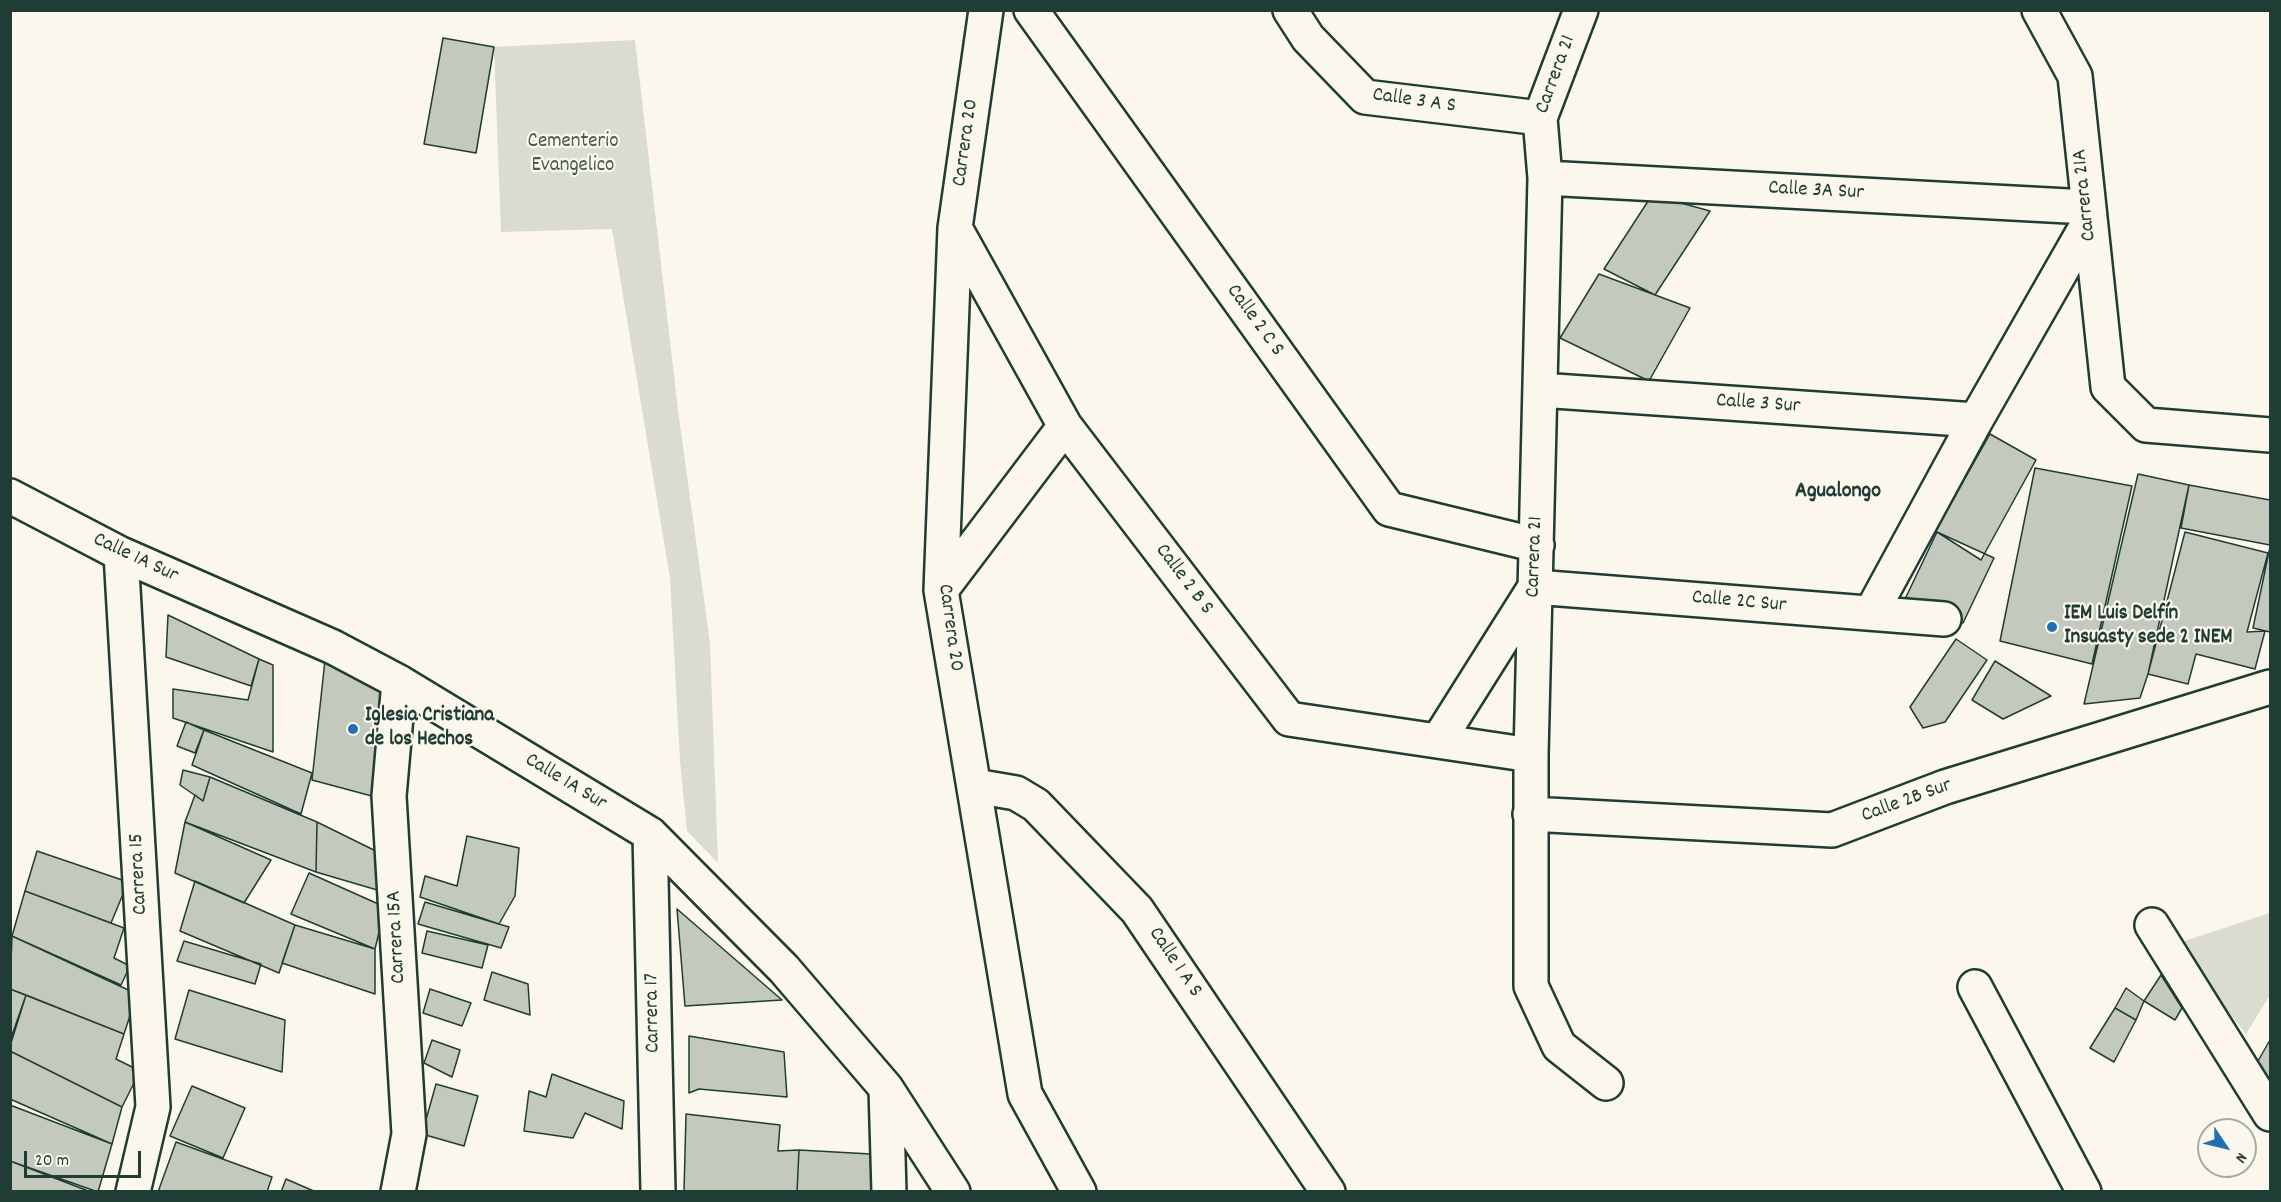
<!DOCTYPE html>
<html>
<head>
<meta charset="utf-8">
<style>
  body { margin:0 }
  #map { position:relative; width:2281px; height:1202px; overflow:hidden; background:#fbf7ec; font-family:Dekko,sans-serif }
  canvas { display:block }
  .frame { position:absolute; inset:0; border:12px solid #1f3d34; pointer-events:none }
  .north { position:absolute; left:2197px; top:1118px; width:60px; height:60px; box-sizing:border-box; background:#fbf7ec; border:2px solid #a3ada2; border-radius:50%; rotate:125deg; font-size:16px; font-weight:700; line-height:24px; text-align:center; color:#1f3d34 }
  .north::after { content:''; display:block; margin:auto; width:21px; height:27px; background:#1f6fb2; clip-path:polygon(50% 0,100% 100%,50% 72%,0 100%) }
  .scale { position:absolute; left:24px; top:1151px; width:117px; height:27px; box-sizing:border-box; border:3px solid #1f3d34; border-top:0; padding-left:8px; font-size:18px; line-height:21px; white-space:nowrap; color:#1f3d34; -webkit-text-stroke:4px #fbf7ec; paint-order:stroke }
</style>
</head>
<body>
<div id="map">
<canvas width="2281" height="1202"></canvas>
<div class="frame"></div>
<div class="north">N</div>
<div class="scale">20 m</div>
</div>
<script>
const ctx = document.querySelector('canvas').getContext('2d');
ctx.lineJoin = 'round';
function fillPath(path, color) {
  ctx.fillStyle = color;
  ctx.fill(path, 'evenodd');
}
function toPath(rows) {
  const path = new Path2D();
  for (const r of rows) {
    path.moveTo(r[0], r[1]);
    for (let i = 2; i < r.length; i += 2) path.lineTo(r[i], r[i + 1]);
  }
  return path;
}
function trace(path, color, width, dash) {
  ctx.strokeStyle = color;
  ctx.lineWidth = width;
  ctx.lineCap = dash ? 'butt' : 'round';
  ctx.setLineDash(dash || []);
  ctx.stroke(path);
}
function label(font, color, halo, rows, align = 'center') {
  ctx.font = font + ' Dekko,sans-serif';
  ctx.lineWidth = 4.5;
  ctx.setLineDash([]);
  ctx.textBaseline = 'middle';
  ctx.strokeStyle = halo;
  ctx.fillStyle = color;
  for (const [text, x, y, turn = 0] of rows) {
    ctx.save();
    ctx.translate(x, y);
    ctx.rotate((+turn || 0) * Math.PI / 180);
    ctx.textAlign = isNaN(turn) ? turn : align;
    if (halo) ctx.strokeText(text, 0, 0);
    ctx.fillText(text, 0, 0);
    ctx.restore();
  }
}
fillPath(toPath([
  [635,40,678,410,710,643,718,863,687,831,680,761,670,578,612,229,501,232,494,47],
  [2270,913,2270,995,2246,1034,2175,944]
]), '#dbdcd1');
const building = toPath([
  [443,38,494,47,476,153,424,144,443,38],
  [1652,195,1710,211,1655,295,1604,269,1652,195],
  [1599,274,1690,308,1649,381,1560,338,1599,274],
  [1990,434,2036,460,1981,560,1937,532,1934,533,1990,434],
  [2035,468,2132,486,2092,664,2000,641,2035,468],
  [2138,474,2189,485,2148,674,2140,698,2084,704,2138,474],
  [2189,485,2270,500,2270,545,2181,528,2189,485],
  [1937,532,1994,558,1963,623,1906,597,1937,532],
  [2185,532,2268,553,2247,632,2265,631,2255,669,2196,654,2188,684,2148,674,2185,532],
  [2270,547,2270,632,2253,628,2270,547],
  [168,615,259,659,251,686,166,657,168,615],
  [1956,639,1987,660,1945,722,1923,728,1910,707,1956,639],
  [326,651,392,686,383,799,312,780,326,651],
  [259,659,273,665,273,752,173,718,173,689,248,700,259,659],
  [1995,661,2051,696,2003,719,1972,700,1995,661],
  [186,722,204,730,195,753,177,746,186,722],
  [204,730,312,773,301,814,192,765,204,730],
  [183,770,210,777,203,801,180,785,183,770],
  [210,777,317,822,316,872,185,822,195,795,203,801,210,777],
  [185,822,271,860,244,903,175,873,185,822],
  [317,822,386,856,384,892,316,872,317,822],
  [467,836,519,848,515,896,499,924,420,897,425,876,457,886,467,836],
  [37,851,128,882,111,923,25,891,37,851],
  [309,873,385,907,375,949,291,914,309,873],
  [195,881,295,925,279,973,180,931,195,881],
  [25,891,124,928,114,958,130,966,121,985,12,936,25,891],
  [425,902,509,927,501,948,418,924,425,902],
  [677,909,782,1000,685,1006,677,909],
  [295,925,375,949,375,994,282,963,295,925],
  [427,931,488,945,482,968,422,953,427,931],
  [12,936,137,994,124,1034,10,989,12,936],
  [184,941,261,964,255,984,177,961,184,941],
  [492,972,528,984,530,1015,484,1000,492,972],
  [2161,975,2182,1008,2175,1020,2144,1001,2161,975],
  [2126,988,2144,1001,2136,1020,2115,1008,2126,988],
  [10,989,26,995,11,1043,10,1043,10,989],
  [430,989,471,1003,462,1026,423,1013,430,989],
  [189,990,285,1020,282,1072,175,1039,189,990],
  [26,995,124,1034,116,1059,140,1071,122,1107,10,1051,10,1041,26,995],
  [2115,1008,2136,1020,2114,1062,2090,1048,2115,1008],
  [689,1036,784,1052,787,1097,699,1089,689,1093,689,1036],
  [432,1040,460,1050,452,1077,424,1063,432,1040],
  [2270,1040,2270,1087,2250,1075,2270,1040],
  [10,1051,122,1107,112,1144,10,1099,10,1051],
  [552,1074,624,1101,622,1129,585,1113,573,1138,524,1131,529,1091,546,1097,552,1074],
  [436,1084,478,1096,464,1146,422,1134,436,1084],
  [192,1086,245,1108,223,1158,170,1136,192,1086],
  [10,1105,112,1144,98,1192,10,1161,10,1105],
  [686,1114,780,1125,778,1151,799,1150,797,1192,684,1192,686,1114],
  [176,1142,272,1177,267,1192,158,1192,176,1142],
  [799,1150,871,1154,871,1192,797,1192,799,1150],
  [10,1161,91,1192,10,1192,10,1161],
  [286,1179,316,1192,281,1192,286,1179]
]);
fillPath(building, '#c4c9be');
trace(building, '#1f3d34', 1.5);
const minor = toPath([
  [986,10,955,228,941,590,1025,1094,1079,1192],
  [1031,10,1389,509,1537,545],
  [1290,10,1308,38,1365,97,1540,118],
  [1581,10,1540,118,1545,178,1531,755,1531,986,1559,1046,1606,1083],
  [2039,10,2075,76,2108,387,2146,425,2270,435],
  [1545,178,2087,207],
  [955,228,1065,426,1289,719,1531,755],
  [1540,390,1976,420],
  [10,496,121,554,333,647,399,682,650,834,784,969,886,1088,953,1192],
  [121,554,153,1107,133,1192],
  [941,590,1065,426],
  [1871,613,1976,420,2089,222],
  [1438,741,1535,587,1944,619],
  [975,786,1016,793,1036,805,1137,910,1328,1192],
  [1530,814,1832,830,1945,787,2270,687],
  [650,834,658,1192],
  [2152,925,2270,1114],
  [1975,987,2084,1192],
  [886,1088,889,1192],
  [398,1192,409,1134,389,796,399,682]
]);
trace(minor, '#1f3d34', 38);
trace(minor, '#fbf7ec', 33);
for (const [x, y, r, color] of [
  [2052,627,6,"#1f6fb2"],
  [353,729,6,"#1f6fb2"]
]) {
  const dot = new Path2D();
  dot.arc(x, y, r, 0, 2 * Math.PI);
  ctx.fillStyle = color;
  ctx.fill(dot);
  trace(dot, '#fbf7ec', 2);
}
label('21px', '#1f3d34', '#fbf7ec', [
  ["Carrera 21",1557,75,-70],
  ["Calle 3 A S",1414,102,8],
  ["Carrera 20",967,143,-82],
  ["Calle 3A Sur",1816,192,3],
  ["Carrera 21A",2086,195,-96],
  ["Calle 2 C S",1254,321,54],
  ["Calle 3 Sur",1758,405,4],
  ["Carrera 21",1536,557,-88],
  ["Calle 1A Sur",135,559,25],
  ["Calle 2 B S",1183,580,53],
  ["Calle 2C Sur",1739,603,5],
  ["Carrera 20",949,628,82],
  ["Calle 1A Sur",565,783,31],
  ["Calle 2B Sur",1907,802,-20],
  ["Carrera 15",140,874,-93],
  ["Carrera 15A",398,937,-93],
  ["Calle 1 A S",1174,963,56],
  ["Carrera 17",654,1013,-91]
]);
label('21px', '#455d53', '#fbf7ec', [
  ["Cementerio",573,143],
  ["Evangelico",573,167]
]);
label('bold 21px', '#1f3d34', '#fbf7ec', [
  ["IEM Luis Delfín",2064,615],
  ["Insuasty sede 2 INEM",2064,639],
  ["Iglesia Cristiana",365,717],
  ["de los Hechos",365,741]
], 'left');
label('bold 22px', '#1f3d34', '#fbf7ec', [
  ["Agualongo",1838,493]
]);
</script>
</body>
</html>
